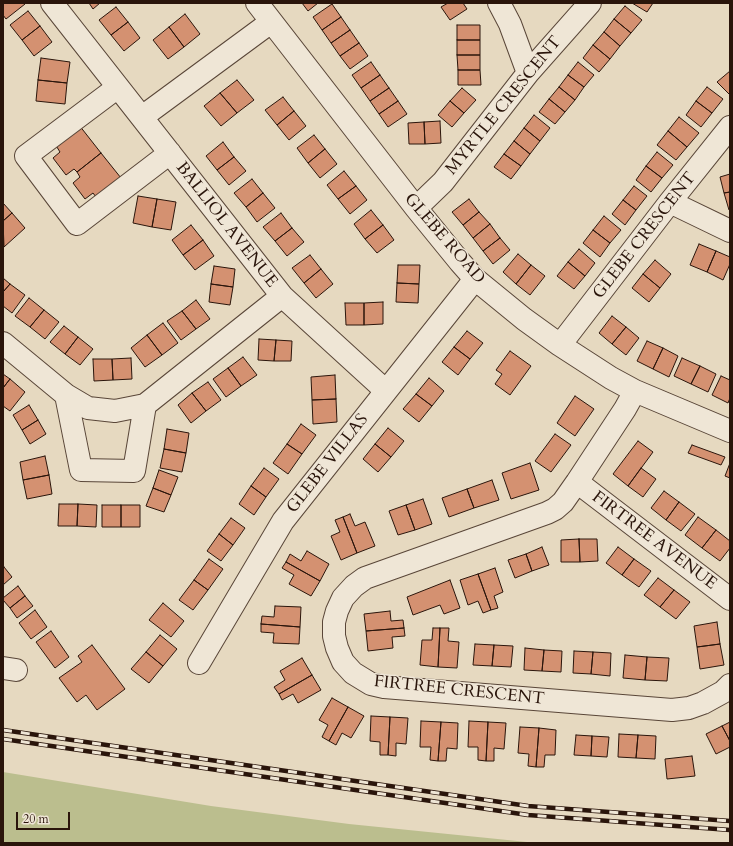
<!DOCTYPE html>
<html>
<head>
<meta charset="utf-8">
<style>
  body { margin:0 }
  #map { position:relative; width:733px; height:846px; overflow:hidden; background:#e6d9c0; font-family:Cardo,serif }
  canvas { display:block }
  .frame { position:absolute; inset:0; border:4px solid #2a150b; pointer-events:none }
  .scale { position:absolute; left:16px; top:812px; width:54px; height:18px; box-sizing:border-box; border:2px solid #2a150b; border-top:0; padding-left:5px; font-size:12px; line-height:14px; white-space:nowrap; color:#2a150b; -webkit-text-stroke:3px #efe6d6; paint-order:stroke }
</style>
</head>
<body>
<div id="map">
<canvas width="733" height="846"></canvas>
<div class="frame"></div>
<div class="scale">20 m</div>
</div>
<script>
const ctx = document.querySelector('canvas').getContext('2d');
ctx.lineJoin = 'round';
function fillPath(path, color) {
  ctx.fillStyle = color;
  ctx.fill(path, 'evenodd');
}
function toPath(rows) {
  const path = new Path2D();
  for (const r of rows) {
    path.moveTo(r[0], r[1]);
    for (let i = 2; i < r.length; i += 2) path.lineTo(r[i], r[i + 1]);
  }
  return path;
}
function trace(path, color, width, dash) {
  ctx.strokeStyle = color;
  ctx.lineWidth = width;
  ctx.lineCap = dash ? 'butt' : 'round';
  ctx.setLineDash(dash || []);
  ctx.stroke(path);
}
function label(font, color, halo, rows, align = 'center') {
  ctx.font = font + ' Cardo,serif';
  ctx.lineWidth = 3;
  ctx.setLineDash([]);
  ctx.textBaseline = 'middle';
  ctx.strokeStyle = halo;
  ctx.fillStyle = color;
  for (const [text, x, y, turn = 0] of rows) {
    ctx.save();
    ctx.translate(x, y);
    ctx.rotate((+turn || 0) * Math.PI / 180);
    ctx.textAlign = isNaN(turn) ? turn : align;
    if (halo) ctx.strokeText(text, 0, 0);
    ctx.fillText(text, 0, 0);
    ctx.restore();
  }
}
fillPath(toPath([
  [3,772,211,806,349,824,537,843,3,843]
]), '#bbbe8e');
const building = toPath([
  [3,3,24,3,25,4,6,19,3,15,3,3],
  [89,3,100,3,93,9,89,3],
  [302,3,318,3,308,11,302,3],
  [448,3,463,3,467,9,450,20,441,7,448,3],
  [632,3,653,3,647,12,632,3],
  [332,4,341,17,322,30,313,17,332,4],
  [625,6,642,20,631,33,614,19,625,6],
  [116,7,128,22,111,35,99,20,116,7],
  [28,11,40,26,22,40,10,25,28,11],
  [185,14,200,34,184,47,169,27,185,14],
  [341,17,350,30,331,43,322,30,341,17],
  [614,19,631,33,620,46,604,32,614,19],
  [128,22,140,38,124,51,111,35,128,22],
  [457,25,480,25,480,40,457,40,457,25],
  [40,26,52,42,34,56,22,40,40,26],
  [169,27,184,47,168,59,153,40,169,27],
  [350,30,359,43,340,56,331,43,350,30],
  [604,32,620,46,610,59,593,45,604,32],
  [457,40,480,40,480,55,457,55,457,40],
  [359,43,368,56,350,69,340,56,359,43],
  [593,45,610,59,599,72,583,58,593,45],
  [457,55,480,55,480,70,458,70,457,55],
  [41,58,70,62,67,83,38,80,41,58],
  [371,62,380,75,361,88,352,75,371,62],
  [578,62,594,75,584,87,568,75,578,62],
  [458,70,480,70,481,85,458,85,458,70],
  [730,71,730,93,729,94,717,82,730,71],
  [380,75,389,88,370,101,361,88,380,75],
  [568,75,584,87,575,100,559,87,568,75],
  [38,80,67,83,65,104,36,101,38,80],
  [237,80,254,100,237,113,220,93,237,80],
  [559,87,575,100,565,112,549,99,559,87],
  [707,87,723,99,712,113,696,101,707,87],
  [389,88,398,101,379,114,370,101,389,88],
  [462,88,476,100,464,113,450,101,462,88],
  [220,93,237,113,221,126,204,106,220,93],
  [283,97,294,111,277,125,265,110,283,97],
  [549,99,565,112,555,124,539,112,549,99],
  [398,101,407,114,388,127,379,114,398,101],
  [450,101,464,113,452,127,438,115,450,101],
  [696,101,712,113,701,127,686,115,696,101],
  [294,111,306,126,289,140,277,125,294,111],
  [534,115,550,128,540,141,524,128,534,115],
  [679,117,699,133,687,147,668,131,679,117],
  [440,121,441,143,425,144,424,122,440,121],
  [424,122,425,144,409,144,408,123,424,122],
  [79,125,101,153,77,172,74,169,66,175,53,158,60,152,55,144,79,125],
  [524,128,540,141,530,154,514,141,524,128],
  [668,131,687,147,676,160,657,145,668,131],
  [314,135,325,149,308,163,297,148,314,135],
  [514,141,530,154,521,166,504,154,514,141],
  [223,142,234,157,217,170,206,156,223,142],
  [325,149,337,164,320,178,308,163,325,149],
  [657,152,673,165,662,178,646,166,657,152],
  [101,153,121,178,96,197,93,193,85,199,73,183,80,177,77,172,101,153],
  [504,154,521,166,511,179,494,167,504,154],
  [234,157,246,171,229,185,217,170,234,157],
  [646,166,662,178,651,192,636,180,646,166],
  [344,171,356,186,338,199,327,185,344,171],
  [730,174,730,192,724,193,720,177,730,174],
  [252,179,263,193,246,207,234,193,252,179],
  [356,186,367,200,350,214,338,199,356,186],
  [634,186,647,196,636,210,623,200,634,186],
  [730,192,730,209,729,210,724,193,730,192],
  [263,193,275,208,257,222,246,207,263,193],
  [138,196,157,199,152,227,133,223,138,196],
  [157,199,176,202,171,230,152,227,157,199],
  [469,199,479,212,463,225,452,212,469,199],
  [623,200,636,210,625,225,612,214,623,200],
  [3,203,12,213,3,221,3,203],
  [371,210,383,225,365,239,354,224,371,210],
  [479,212,490,224,473,238,463,225,479,212],
  [12,213,25,228,4,247,3,221,12,213],
  [281,213,292,228,275,241,263,227,281,213],
  [604,216,621,230,610,243,593,230,604,216],
  [490,224,500,238,483,251,473,238,490,224],
  [191,225,203,240,183,255,172,240,191,225],
  [383,225,394,240,377,253,365,239,383,225],
  [292,228,304,242,287,256,275,241,292,228],
  [593,230,610,243,600,257,583,243,593,230],
  [500,238,510,250,493,264,483,251,500,238],
  [203,240,214,256,195,270,183,255,203,240],
  [699,244,716,251,707,272,690,265,699,244],
  [579,249,595,263,585,276,568,262,579,249],
  [716,251,730,257,730,264,723,280,707,272,716,251],
  [518,254,531,265,516,284,503,272,518,254],
  [310,255,321,269,304,283,292,268,310,255],
  [655,260,671,274,660,288,643,274,655,260],
  [568,262,585,276,574,289,557,276,568,262],
  [398,265,420,265,419,284,397,283,398,265],
  [531,265,545,276,530,295,516,284,531,265],
  [214,266,235,269,233,287,211,284,214,266],
  [321,269,333,284,316,298,304,283,321,269],
  [643,274,660,288,649,302,632,288,643,274],
  [3,278,10,284,3,292,3,278],
  [397,283,419,284,418,303,396,302,397,283],
  [10,284,25,295,12,313,3,306,3,292,10,284],
  [211,284,233,287,230,305,209,302,211,284],
  [29,298,44,310,30,327,15,316,29,298],
  [196,300,210,319,196,329,182,311,196,300],
  [383,302,383,324,364,325,364,303,383,302],
  [345,303,364,303,364,325,346,325,345,303],
  [44,310,59,322,45,339,30,327,44,310],
  [182,311,196,329,181,340,167,321,182,311],
  [612,316,626,327,612,344,599,333,612,316],
  [163,323,178,343,162,355,147,335,163,323],
  [64,326,78,337,65,354,50,342,64,326],
  [626,327,639,338,626,355,612,344,626,327],
  [467,331,483,343,470,359,454,347,467,331],
  [147,335,162,355,145,367,131,348,147,335],
  [78,337,93,349,80,365,65,354,78,337],
  [259,339,276,340,274,361,258,360,259,339],
  [276,340,292,341,291,361,274,361,276,340],
  [647,341,663,348,653,369,637,361,647,341],
  [454,347,470,359,458,375,442,362,454,347],
  [663,348,678,356,669,377,653,369,663,348],
  [510,351,531,366,510,395,495,384,502,374,496,370,510,351],
  [243,357,257,375,241,386,228,368,243,357],
  [131,358,132,379,113,380,112,359,131,358],
  [682,358,700,366,691,384,674,376,682,358],
  [93,359,112,359,113,380,94,381,93,359],
  [700,366,716,374,708,392,691,384,700,366],
  [228,368,241,386,226,397,213,379,228,368],
  [3,374,10,379,3,388,3,374],
  [335,375,336,399,312,400,311,377,335,375],
  [721,376,730,380,730,398,728,403,712,395,721,376],
  [429,378,444,391,432,406,416,394,429,378],
  [10,379,25,392,10,411,3,406,3,388,10,379],
  [208,382,221,400,206,411,192,393,208,382],
  [192,393,206,411,191,423,178,405,192,393],
  [416,394,432,406,419,422,403,409,416,394],
  [575,396,594,409,575,436,557,423,575,396],
  [336,399,337,422,313,424,312,400,336,399],
  [29,405,38,420,22,430,13,415,29,405],
  [38,420,46,434,30,444,22,430,38,420],
  [301,424,316,435,302,454,287,444,301,424],
  [388,428,404,441,391,457,375,444,388,428],
  [167,429,189,433,186,453,164,449,167,429],
  [555,434,571,445,551,472,535,461,555,434],
  [638,441,653,452,628,486,613,474,638,441],
  [287,444,302,454,288,474,273,463,287,444],
  [375,444,391,457,378,472,363,459,375,444],
  [692,445,725,457,721,465,688,453,692,445],
  [164,449,186,453,182,472,160,468,164,449],
  [45,456,49,475,23,480,20,462,45,456],
  [530,463,539,490,511,499,502,473,530,463],
  [730,463,730,478,725,476,730,463],
  [264,468,279,479,266,497,251,486,264,468],
  [641,468,656,479,643,497,628,486,641,468],
  [159,470,178,477,171,495,153,488,159,470],
  [49,475,52,494,27,499,23,480,49,475],
  [492,480,499,500,474,508,467,489,492,480],
  [251,486,266,497,254,515,239,504,251,486],
  [153,488,171,495,164,512,146,506,153,488],
  [467,489,474,508,449,517,442,498,467,489],
  [664,491,679,502,666,520,651,508,664,491],
  [423,499,432,524,415,530,406,505,423,499],
  [679,502,695,514,681,531,666,520,679,502],
  [59,504,78,504,77,526,58,526,59,504],
  [78,504,97,505,96,527,77,526,78,504],
  [102,505,121,505,121,527,102,527,102,505],
  [121,505,140,505,140,527,121,527,121,505],
  [406,505,415,530,398,535,389,511,406,505],
  [350,514,355,526,365,522,375,546,357,553,343,517,350,514],
  [343,517,357,553,341,560,331,536,340,532,335,520,343,517],
  [698,517,716,530,702,548,685,535,698,517],
  [231,518,245,528,233,545,219,534,231,518],
  [716,530,730,541,730,548,720,561,702,548,716,530],
  [219,534,233,545,221,561,207,551,219,534],
  [579,539,580,562,561,562,561,540,579,539],
  [579,539,597,539,598,561,580,562,579,539],
  [542,547,549,565,532,571,526,554,542,547],
  [618,547,634,559,622,575,606,563,618,547],
  [307,551,329,564,320,581,286,562,290,554,301,561,307,551],
  [526,554,532,571,515,578,508,560,526,554],
  [209,559,223,569,208,590,194,580,209,559],
  [634,559,651,571,639,587,622,575,634,559],
  [286,562,320,581,311,596,289,584,294,575,282,568,286,562],
  [4,567,12,577,3,585,3,568,4,567],
  [495,568,503,592,494,596,498,608,491,610,478,574,495,568],
  [478,574,491,610,483,613,478,601,468,605,460,580,478,574],
  [658,578,674,590,660,607,644,595,658,578],
  [194,580,208,590,193,610,179,600,194,580],
  [450,580,460,608,444,614,440,605,413,615,407,597,450,580],
  [18,586,25,596,10,608,3,600,3,598,18,586],
  [674,590,690,602,676,619,660,607,674,590],
  [25,596,33,606,17,618,10,608,25,596],
  [163,603,184,621,171,637,149,620,163,603],
  [275,606,301,607,300,627,261,624,262,616,274,617,275,606],
  [35,610,47,627,31,639,19,623,35,610],
  [390,611,391,621,403,620,404,628,366,631,364,614,390,611],
  [717,622,720,644,697,647,694,626,717,622],
  [261,624,300,627,299,644,273,643,274,633,261,632,261,624],
  [404,628,405,636,392,637,393,648,368,651,366,631,404,628],
  [433,628,440,628,438,667,420,665,422,640,432,640,433,628],
  [440,628,449,628,448,641,459,642,457,668,438,667,440,628],
  [51,631,69,657,55,668,36,642,51,631],
  [160,635,177,649,163,666,146,652,160,635],
  [475,644,494,645,492,666,473,665,475,644],
  [720,644,724,665,700,669,697,647,720,644],
  [92,645,125,689,97,710,86,695,77,702,59,678,82,662,78,656,92,645],
  [494,645,513,646,511,667,492,666,494,645],
  [525,648,544,650,542,671,524,670,525,648],
  [544,650,562,651,561,672,542,671,544,650],
  [574,651,593,652,591,674,573,673,574,651],
  [146,652,163,666,149,683,131,669,146,652],
  [593,652,611,653,610,676,591,674,593,652],
  [625,655,647,657,645,680,623,678,625,655],
  [647,657,669,658,667,681,645,680,647,657],
  [302,658,312,675,279,694,274,687,285,680,280,671,302,658],
  [312,675,321,690,298,703,293,694,282,700,279,694,312,675],
  [332,698,348,707,329,741,322,737,328,725,319,720,332,698],
  [348,707,364,716,351,738,342,733,336,745,329,741,348,707],
  [371,716,390,717,388,755,380,755,380,742,370,741,371,716],
  [390,717,408,718,406,744,396,743,396,756,388,755,390,717],
  [421,721,441,722,438,761,430,760,431,747,420,747,421,721],
  [469,721,488,722,486,761,478,760,478,747,468,747,469,721],
  [441,722,458,723,457,749,447,748,446,761,438,761,441,722],
  [488,722,506,723,504,749,494,748,494,761,486,761,488,722],
  [730,722,730,741,722,726,730,722],
  [722,726,730,741,730,747,716,754,706,734,722,726],
  [520,727,539,728,536,767,528,766,529,754,518,753,520,727],
  [539,728,556,730,555,755,545,755,544,767,536,767,539,728],
  [619,734,638,735,636,758,618,757,619,734],
  [576,735,592,736,591,756,574,755,576,735],
  [638,735,656,736,655,759,636,758,638,735],
  [592,736,609,737,607,757,591,756,592,736],
  [692,756,695,776,667,779,665,759,692,756]
]);
fillPath(building, '#d49171');
trace(building, '#2a150b', 1);
const minor = toPath([
  [52,3,282,296,386,391],
  [257,3,416,208,460,262,475,279,524,319,560,345,611,378,635,391,730,431],
  [499,3,510,24,528,73],
  [118,87,26,156,77,224,170,153],
  [142,117,271,22],
  [670,202,730,231],
  [416,208,443,182,528,73,590,3],
  [3,343,66,395,88,408,115,411,145,405,282,296],
  [560,345,670,202,730,127],
  [635,391,625,409,577,482,563,502,555,509,547,513,365,578,354,586,343,598,337,611,334,622,334,636,337,648,343,662,353,673,371,684,384,687,672,710,689,708,703,703,723,692,730,685],
  [66,395,81,470,134,471,145,405],
  [577,482,730,599],
  [199,663,283,521,475,279],
  [3,668,16,670]
]);
trace(minor, '#594638', 24);
trace(minor, '#efe6d6', 22);
const rail = toPath([
  [3,730,528,806,730,821],
  [3,739,528,815,730,830]
]);
trace(rail, '#2a150b', 4.5);
trace(rail, '#efe6d6', 3, [9]);
label('17px', '#2a150b', '#efe6d6', [
  ["MYRTLE CRESCENT",504,106,-51],
  ["BALLIOL AVENUE",226,225,52],
  ["GLEBE CRESCENT",645,236,-52],
  ["GLEBE ROAD",444,239,49],
  ["GLEBE VILLAS",328,464,-52],
  ["FIRTREE AVENUE",654,541,37],
  ["FIRTREE CRESCENT",459,691,6]
]);
</script>
</body>
</html>
